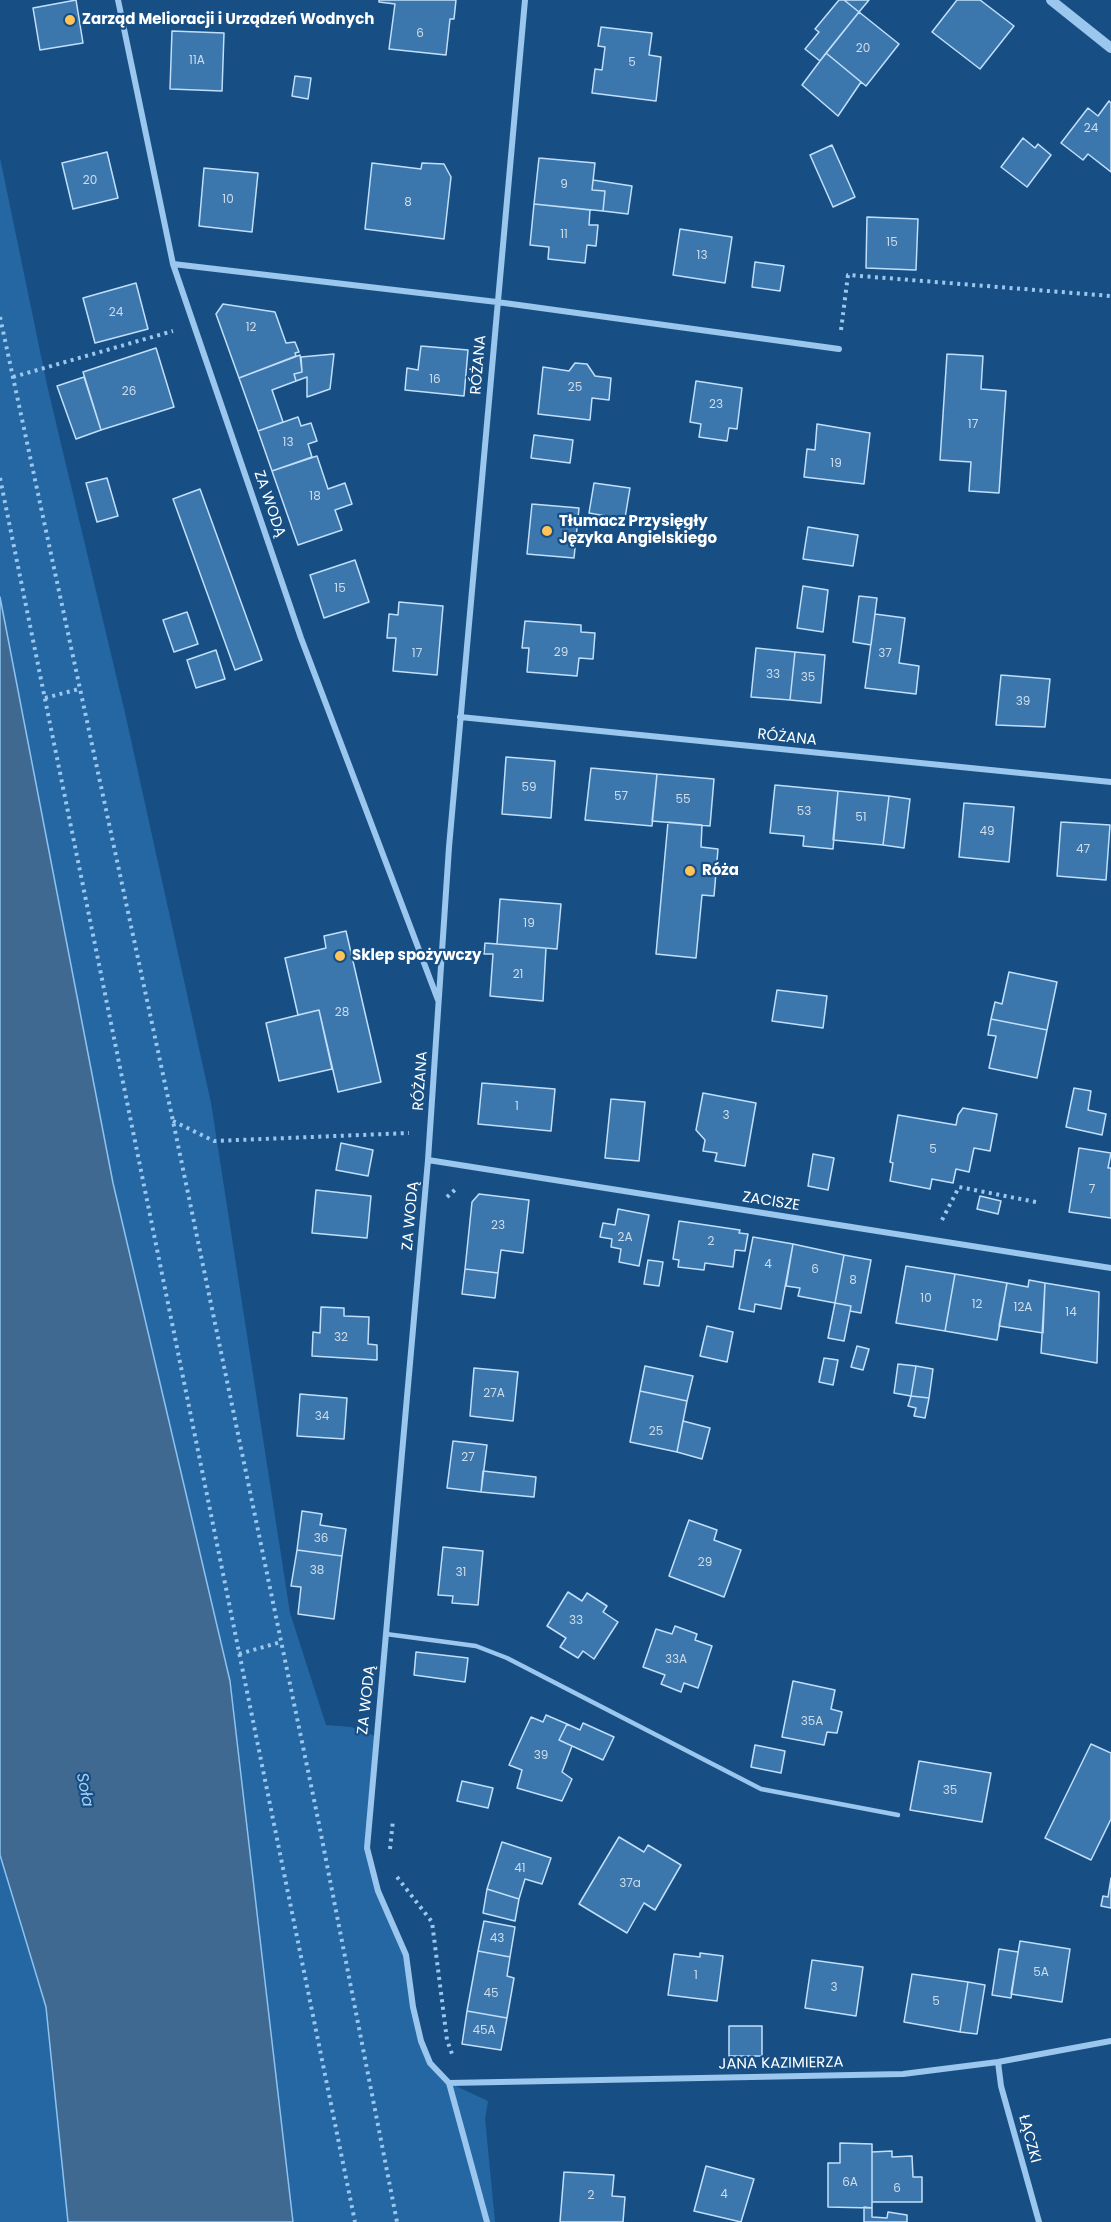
<!DOCTYPE html>
<html>
<head>
<meta charset="utf-8">
<style>
  body { margin:0 }
  canvas { display:block; background:#174f85 }
</style>
</head>
<body>
<canvas width="1111" height="2222"></canvas>
<script>
const ctx = document.querySelector('canvas').getContext('2d');
ctx.lineJoin = 'round';
function fillPath(path, color) {
  ctx.fillStyle = color;
  ctx.fill(path, 'evenodd');
}
function toPath(rows) {
  const path = new Path2D();
  for (const r of rows) {
    path.moveTo(r[0], r[1]);
    for (let i = 2; i < r.length; i += 2) path.lineTo(r[i], r[i + 1]);
  }
  return path;
}
function trace(path, color, width, dash) {
  ctx.strokeStyle = color;
  ctx.lineWidth = width;
  ctx.lineCap = dash ? 'butt' : 'round';
  ctx.setLineDash(dash || []);
  ctx.stroke(path);
}
function label(font, color, halo, rows, align = 'center') {
  ctx.font = font + ' Poppins,sans-serif';
  ctx.lineWidth = 4.5;
  ctx.setLineDash([]);
  ctx.textBaseline = 'middle';
  ctx.strokeStyle = halo;
  ctx.fillStyle = color;
  for (const [text, x, y, turn = 0] of rows) {
    ctx.save();
    ctx.translate(x, y);
    ctx.rotate((+turn || 0) * Math.PI / 180);
    ctx.textAlign = isNaN(turn) ? turn : align;
    if (halo) ctx.strokeText(text, 0, 0);
    ctx.fillText(text, 0, 0);
    ctx.restore();
  }
}
fillPath(toPath([
  [0,158,47,385,125,713,211,1103,290,1613,326,1725,351,1727,375,1736,367,1848,378,1891,406,1955,413,2007,430,2063,449,2083,488,2101,485,2119,495,2222,293,2222,230,1681,113,1183,0,597],
  [0,1855,46,2007,68,2222,0,2222]
]), '#2567a3');
const water = toPath([
  [0,597,113,1183,230,1681,293,2222,68,2222,46,2007,0,1855,0,597]
]);
fillPath(water, '#3f6991');
trace(water, '#8ec2f0', 1.5);
const building = toPath([
  [76,0,83,43,40,50,33,8,76,0],
  [379,0,456,0,454,19,450,19,446,55,389,49,395,4,379,2,379,0],
  [839,0,844,0,859,12,820,61,805,49,819,32,815,29,839,0],
  [844,0,869,0,859,12,844,0],
  [957,0,980,0,1014,26,980,69,932,32,957,0],
  [859,12,899,44,866,86,826,53,859,12],
  [601,27,652,33,649,55,661,57,656,101,592,93,595,69,602,70,605,47,598,46,601,27],
  [172,31,224,33,222,91,170,89,172,31],
  [826,53,861,82,838,116,802,85,826,53],
  [295,76,311,78,308,99,292,96,295,76],
  [1109,101,1111,103,1111,172,1088,154,1083,160,1061,143,1088,108,1098,116,1109,101],
  [1023,138,1035,148,1038,144,1051,155,1027,187,1001,167,1023,138],
  [832,145,855,197,833,207,810,155,832,145],
  [107,152,118,198,73,209,62,163,107,152],
  [539,158,595,163,592,190,605,191,603,211,534,204,539,158],
  [372,163,421,169,422,163,444,164,451,177,444,239,365,229,372,163],
  [204,168,258,173,252,232,199,226,204,168],
  [593,180,632,186,628,214,603,211,605,191,592,190,593,180],
  [534,204,590,210,589,225,598,225,596,246,587,245,585,263,548,259,549,247,530,245,534,204],
  [867,217,918,219,916,270,866,268,867,217],
  [680,229,732,237,725,283,673,275,680,229],
  [755,262,784,266,780,291,752,287,755,262],
  [136,283,148,329,95,343,83,298,136,283],
  [223,304,275,312,286,343,295,342,299,352,295,353,296,356,239,378,216,314,223,304],
  [421,346,468,350,464,396,405,390,407,368,418,370,421,346],
  [156,348,174,407,101,430,83,372,156,348],
  [334,354,330,389,307,397,307,377,296,381,294,374,302,372,301,357,334,354],
  [947,354,983,356,981,389,1006,391,999,493,969,491,971,462,940,460,947,354],
  [300,355,302,372,294,374,296,381,272,390,283,422,258,431,239,378,300,355],
  [575,363,587,364,595,376,611,378,609,400,592,398,590,420,538,414,543,367,569,371,575,363],
  [84,377,101,430,76,439,57,386,84,377],
  [696,381,742,388,737,429,729,428,727,441,699,437,701,424,690,422,696,381],
  [298,417,301,426,311,423,317,441,308,444,312,457,272,471,258,431,298,417],
  [817,424,870,433,864,484,804,477,807,449,815,450,817,424],
  [534,435,573,440,570,463,531,458,534,435],
  [317,456,328,489,345,483,352,504,335,510,342,530,298,545,272,471,317,456],
  [107,478,118,516,97,522,86,483,107,478],
  [594,483,630,488,624,524,611,522,612,517,589,513,594,483],
  [200,489,262,660,235,670,173,499,200,489],
  [532,504,579,508,574,558,527,554,532,504],
  [808,527,858,535,853,566,803,559,808,527],
  [355,560,369,602,324,618,310,575,355,560],
  [803,586,828,590,823,632,797,628,803,586],
  [859,596,877,598,871,645,853,642,859,596],
  [399,602,443,606,437,675,393,671,396,638,387,638,389,614,398,615,399,602],
  [187,612,198,644,174,652,163,620,187,612],
  [875,614,905,618,899,663,919,666,916,694,865,688,875,614],
  [525,621,581,625,581,632,595,633,593,659,579,658,577,676,527,672,529,648,522,648,525,621],
  [756,648,795,652,790,700,751,697,756,648],
  [216,650,225,679,196,688,187,660,216,650],
  [795,652,825,655,821,703,790,700,795,652],
  [1001,675,1050,679,1045,727,996,725,1001,675],
  [506,757,555,761,551,818,502,814,506,757],
  [591,768,657,774,652,826,585,820,591,768],
  [657,774,714,779,710,826,652,821,657,774],
  [775,785,838,791,833,849,803,846,804,836,770,833,775,785],
  [838,791,889,796,883,845,833,840,838,791],
  [889,796,910,799,904,848,883,845,889,796],
  [964,803,1014,807,1009,862,959,857,964,803],
  [668,822,702,825,701,847,718,849,714,896,702,895,696,958,656,954,668,822],
  [1061,822,1110,825,1106,880,1057,876,1061,822],
  [500,899,561,904,557,949,497,944,500,899],
  [346,931,381,1082,338,1092,319,1010,298,1015,285,958,326,948,324,936,346,931],
  [485,943,546,948,543,1001,490,996,493,954,484,954,485,943],
  [1009,972,1057,982,1047,1030,991,1019,995,1002,1002,1004,1009,972],
  [777,990,827,996,823,1028,772,1021,777,990],
  [319,1010,332,1069,279,1081,266,1023,319,1010],
  [991,1019,1047,1030,1037,1078,989,1068,996,1036,988,1035,991,1019],
  [482,1083,555,1089,551,1131,478,1124,482,1083],
  [1074,1088,1091,1091,1088,1110,1106,1114,1102,1135,1066,1127,1074,1088],
  [703,1093,756,1103,745,1166,715,1161,717,1153,703,1151,705,1140,696,1130,703,1093],
  [611,1099,645,1102,639,1161,605,1158,611,1099],
  [963,1108,997,1114,990,1151,974,1148,969,1172,956,1169,953,1183,932,1179,930,1189,890,1181,893,1163,890,1162,898,1115,956,1125,958,1115,963,1108],
  [341,1143,373,1150,368,1176,336,1170,341,1143],
  [1079,1148,1111,1153,1108,1168,1111,1168,1111,1218,1069,1212,1079,1148],
  [813,1154,834,1158,828,1190,808,1186,813,1154],
  [316,1190,371,1196,367,1238,312,1233,316,1190],
  [479,1194,529,1200,523,1253,501,1250,498,1273,465,1269,472,1202,479,1194],
  [980,1196,1001,1201,998,1214,977,1209,980,1196],
  [618,1209,649,1215,639,1266,619,1262,621,1249,611,1247,612,1239,600,1237,603,1223,615,1225,618,1209],
  [679,1221,740,1230,739,1233,748,1234,745,1251,735,1250,733,1267,705,1263,704,1270,678,1267,679,1260,673,1259,679,1221],
  [753,1237,793,1244,781,1309,755,1304,754,1312,739,1309,753,1237],
  [793,1244,844,1255,835,1303,798,1296,800,1288,786,1286,793,1244],
  [844,1255,871,1260,861,1313,850,1311,851,1306,835,1303,844,1255],
  [648,1260,663,1262,659,1286,644,1284,648,1260],
  [906,1266,955,1274,945,1331,896,1323,906,1266],
  [465,1269,498,1273,495,1298,462,1294,465,1269],
  [955,1274,1007,1283,997,1340,945,1331,955,1274],
  [1029,1280,1045,1283,1043,1333,999,1326,1007,1283,1028,1287,1029,1280],
  [1045,1283,1099,1292,1097,1363,1041,1353,1045,1283],
  [835,1303,851,1306,844,1341,828,1338,835,1303],
  [321,1307,344,1308,344,1316,369,1317,368,1344,377,1345,377,1360,312,1356,313,1332,320,1333,321,1307],
  [707,1326,733,1332,727,1362,700,1356,707,1326],
  [857,1346,869,1349,863,1370,851,1367,857,1346],
  [824,1358,838,1360,833,1385,819,1382,824,1358],
  [898,1364,916,1366,911,1396,894,1393,898,1364],
  [645,1366,693,1376,687,1401,640,1391,645,1366],
  [916,1366,933,1369,929,1398,911,1396,916,1366],
  [474,1368,518,1372,513,1421,470,1416,474,1368],
  [640,1391,687,1401,677,1452,630,1442,640,1391],
  [300,1394,347,1398,344,1439,297,1436,300,1394],
  [911,1396,929,1398,925,1418,914,1416,916,1408,908,1406,911,1396],
  [683,1421,710,1428,702,1459,677,1452,683,1421],
  [453,1441,487,1445,481,1492,447,1488,453,1441],
  [483,1471,536,1477,534,1497,481,1492,483,1471],
  [302,1511,322,1514,320,1525,346,1529,342,1556,297,1550,302,1511],
  [689,1520,717,1530,714,1540,741,1550,724,1597,669,1576,689,1520],
  [443,1547,483,1551,478,1605,452,1603,453,1596,438,1595,443,1547],
  [297,1550,342,1556,334,1619,298,1614,301,1587,291,1586,297,1550],
  [568,1592,582,1601,587,1593,607,1606,603,1612,618,1622,594,1659,583,1651,578,1658,560,1647,566,1638,547,1626,568,1592],
  [675,1626,697,1634,695,1640,712,1646,698,1688,684,1683,681,1692,661,1684,665,1675,643,1667,656,1629,672,1634,675,1626],
  [416,1652,468,1658,465,1682,414,1675,416,1652],
  [793,1681,835,1690,831,1709,842,1712,837,1733,827,1732,824,1745,782,1737,793,1681],
  [546,1715,567,1724,559,1740,572,1746,562,1772,572,1779,562,1801,517,1788,522,1770,509,1765,531,1717,543,1722,546,1715],
  [583,1723,614,1737,603,1760,559,1740,567,1724,580,1730,583,1723],
  [1091,1744,1111,1753,1111,1819,1091,1860,1045,1838,1091,1744],
  [755,1745,785,1751,781,1773,751,1767,755,1745],
  [919,1761,991,1773,982,1822,910,1810,919,1761],
  [462,1781,493,1788,488,1808,457,1801,462,1781],
  [619,1837,644,1852,648,1845,681,1865,655,1910,644,1903,627,1933,579,1904,619,1837],
  [502,1842,551,1858,542,1884,525,1879,519,1899,487,1889,502,1842],
  [1111,1878,1111,1908,1101,1906,1103,1896,1108,1897,1111,1878],
  [487,1889,519,1899,515,1921,483,1913,487,1889],
  [484,1921,515,1927,510,1957,478,1951,484,1921],
  [1020,1941,1070,1949,1062,2002,1011,1994,1020,1941],
  [999,1949,1018,1952,1011,1998,992,1995,999,1949],
  [478,1951,510,1957,507,1976,514,1978,507,2018,467,2011,478,1951],
  [700,1953,723,1956,717,2001,668,1995,674,1954,700,1957,700,1953],
  [812,1960,863,1967,856,2016,805,2008,812,1960],
  [912,1974,968,1982,960,2032,904,2022,912,1974],
  [968,1982,985,1985,977,2034,960,2032,968,1982],
  [467,2011,507,2018,501,2050,462,2044,467,2011],
  [729,2026,762,2026,762,2056,729,2056,729,2026],
  [840,2143,872,2144,872,2208,828,2207,828,2163,840,2163,840,2143],
  [892,2151,892,2157,912,2156,913,2177,922,2177,922,2202,872,2202,872,2152,892,2151],
  [706,2166,754,2179,741,2222,694,2211,706,2166],
  [564,2172,614,2175,612,2196,625,2197,623,2222,560,2222,564,2172],
  [864,2207,872,2208,872,2217,887,2218,888,2212,907,2215,907,2222,864,2222,864,2207]
]);
fillPath(building, '#3b76ad');
trace(building, '#c1dffa', 1.5);
trace(toPath([
  [0,317,173,1121,318,1819,397,2222],
  [841,330,848,275,1111,296],
  [13,377,173,331],
  [0,478,355,2222],
  [45,698,79,689],
  [173,1121,214,1141,409,1133],
  [447,1197,458,1187],
  [942,1220,959,1187,1036,1202],
  [239,1654,281,1642],
  [390,1849,393,1820],
  [397,1877,432,1922,447,2040,452,2054]
]), '#9bc6ed', 4, [3, 4.5]);
trace(toPath([
  [386,1634,476,1646,507,1658,761,1789,898,1815]
]), '#9bc6ed', 4.5);
trace(toPath([
  [118,0,173,264,301,638,438,1000],
  [173,264,497,302,839,349],
  [460,717,1111,782],
  [428,1160,1111,1268],
  [998,2062,1001,2086,1039,2222],
  [449,2083,903,2074,998,2062,1111,2041],
  [487,2222,449,2083,430,2063,421,2041,413,2007,406,1955,378,1891,367,1848,428,1160,449,847,525,0]
]), '#9bc6ed', 6);
trace(toPath([
  [1051,0,1111,48]
]), '#9bc6ed', 10);
for (const [x, y, r, color] of [
  [70,20,6,"#ffc358"],
  [547,531,6,"#ffc358"],
  [690,871,6,"#ffc358"],
  [340,956,6,"#ffc358"]
]) {
  const dot = new Path2D();
  dot.arc(x, y, r, 0, 2 * Math.PI);
  ctx.fillStyle = color;
  ctx.fill(dot);
  trace(dot, '#174f85', 2);
}
label('12px', '#ceddea', null, [
  ["6",420,34],
  ["20",863,49],
  ["11A",197,61],
  ["5",632,63],
  ["24",1091,129],
  ["20",90,181],
  ["9",564,185],
  ["10",228,200],
  ["8",408,203],
  ["11",564,235],
  ["15",892,243],
  ["13",702,256],
  ["24",116,313],
  ["12",251,328],
  ["16",435,380],
  ["25",575,388],
  ["26",129,392],
  ["23",716,405],
  ["17",973,425],
  ["13",288,443],
  ["19",836,464],
  ["18",315,497],
  ["15",340,589],
  ["29",561,653],
  ["17",417,654],
  ["37",885,654],
  ["33",773,675],
  ["35",808,678],
  ["39",1023,702],
  ["59",529,788],
  ["57",621,797],
  ["55",683,800],
  ["53",804,812],
  ["51",861,818],
  ["49",987,832],
  ["47",1083,850],
  ["19",529,924],
  ["21",518,975],
  ["28",342,1013],
  ["1",517,1107],
  ["3",726,1116],
  ["5",933,1150],
  ["7",1092,1190],
  ["23",498,1226],
  ["2A",625,1238],
  ["2",711,1242],
  ["4",768,1265],
  ["6",815,1270],
  ["8",853,1281],
  ["10",926,1299],
  ["12",977,1305],
  ["12A",1023,1308],
  ["14",1071,1313],
  ["32",341,1338],
  ["27A",494,1394],
  ["34",322,1417],
  ["25",656,1432],
  ["27",468,1458],
  ["36",321,1539],
  ["29",705,1563],
  ["38",317,1571],
  ["31",461,1573],
  ["33",576,1621],
  ["33A",676,1660],
  ["35A",812,1722],
  ["39",541,1756],
  ["35",950,1791],
  ["41",520,1869],
  ["37a",630,1884],
  ["43",497,1939],
  ["5A",1041,1973],
  ["1",696,1976],
  ["3",834,1988],
  ["45",491,1994],
  ["5",936,2002],
  ["45A",484,2031],
  ["6A",850,2183],
  ["6",897,2189],
  ["4",724,2195],
  ["2",591,2196]
]);
label('bold 15px', '#fff', '#174f85', [
  ["Zarząd Melioracji i Urządzeń Wodnych",82,20],
  ["Tłumacz Przysięgły",559,522],
  ["Języka Angielskiego",559,539],
  ["Róża",702,871],
  ["Sklep spożywczy",352,956]
], 'left');
label('15px', '#fff', '#174f85', [
  ["RÓŻANA",479,365,-85],
  ["ZA WODĄ",269,504,71],
  ["RÓŻANA",787,738,6],
  ["RÓŻANA",421,1081,-86],
  ["ZACISZE",771,1202,9],
  ["ZA WODĄ",411,1216,-85],
  ["ZA WODĄ",367,1700,-84],
  ["JANA KAZIMIERZA",781,2064,-1],
  ["ŁĄCZKI",1029,2139,75]
]);
label('italic 16px', '#a7d0f5', '#174f85', [
  ["Soła",84,1790,79]
]);
</script>
</body>
</html>
